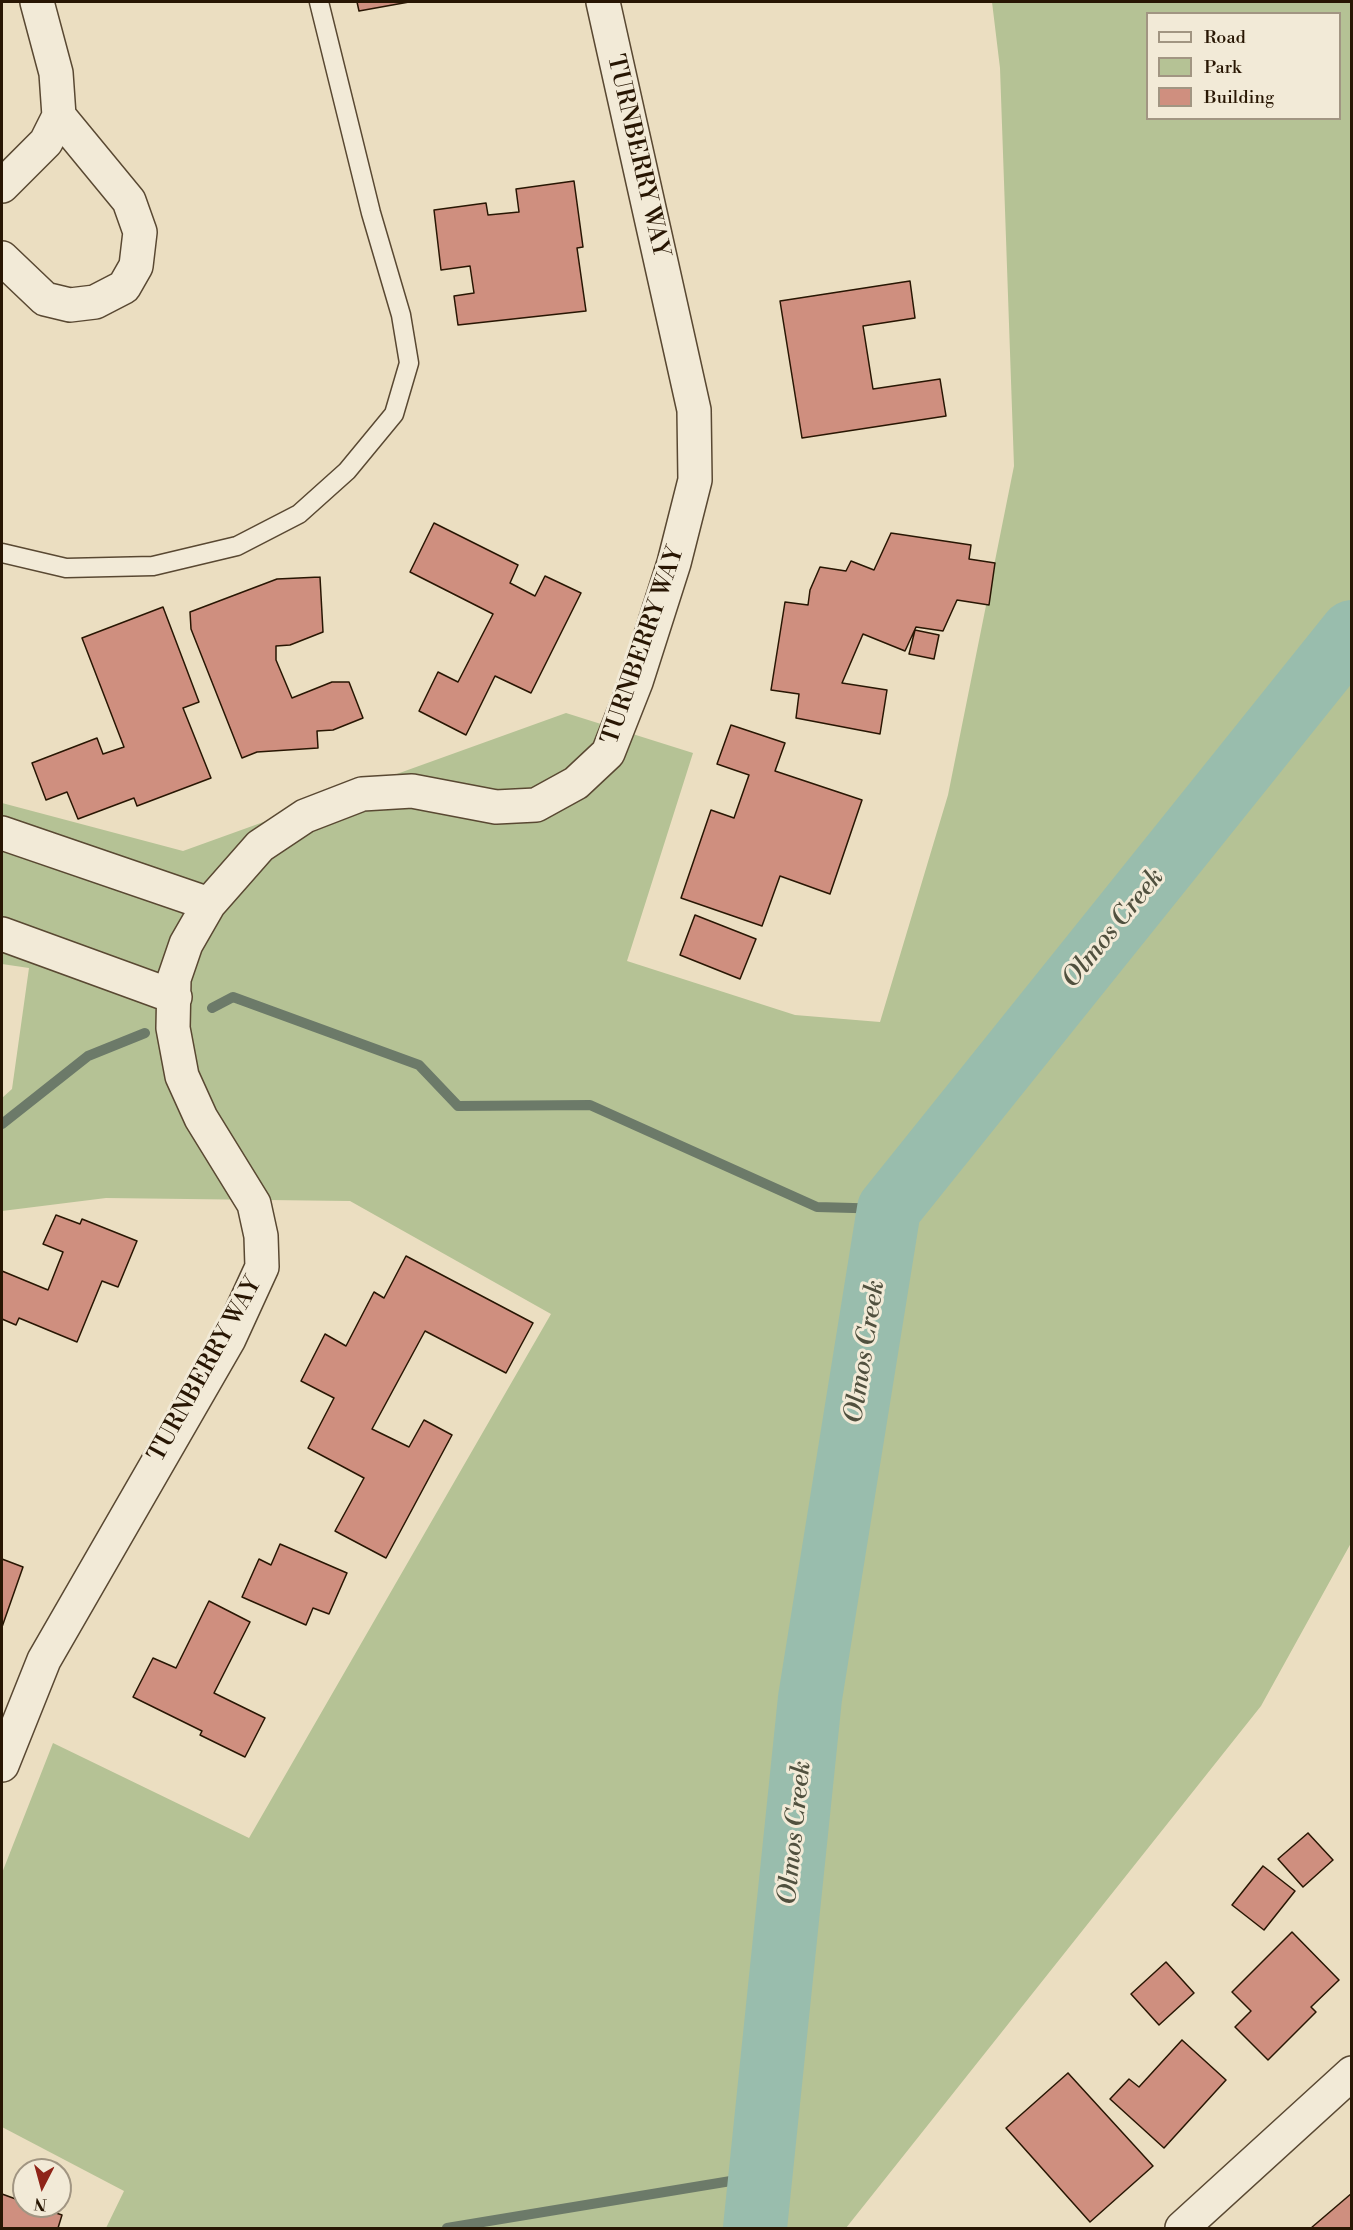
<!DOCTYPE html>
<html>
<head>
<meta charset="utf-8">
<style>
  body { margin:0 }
  #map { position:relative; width:1353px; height:2230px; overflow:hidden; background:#ebdec1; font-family:"Libre Bodoni",serif }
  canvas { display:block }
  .frame { position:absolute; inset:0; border:3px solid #281603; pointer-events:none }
  .legend { position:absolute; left:1146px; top:12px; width:195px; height:108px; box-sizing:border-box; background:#f2ead7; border:2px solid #a19582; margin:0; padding:8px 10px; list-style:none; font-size:18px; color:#281603 }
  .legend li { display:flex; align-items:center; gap:12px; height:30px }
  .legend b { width:30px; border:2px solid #a19582 }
  .north { position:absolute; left:12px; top:2158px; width:60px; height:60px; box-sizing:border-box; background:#f2ead7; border:2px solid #a19582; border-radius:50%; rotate:186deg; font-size:16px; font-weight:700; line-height:24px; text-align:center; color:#281603 }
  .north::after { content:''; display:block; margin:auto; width:21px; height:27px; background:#8f2418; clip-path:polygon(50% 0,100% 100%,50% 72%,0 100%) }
</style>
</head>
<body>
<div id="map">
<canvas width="1353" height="2230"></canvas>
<div class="frame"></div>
<ul class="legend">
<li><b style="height:8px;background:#f2ead7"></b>Road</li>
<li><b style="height:16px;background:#b5c295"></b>Park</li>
<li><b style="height:16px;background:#cf8f7f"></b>Building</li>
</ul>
<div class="north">N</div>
</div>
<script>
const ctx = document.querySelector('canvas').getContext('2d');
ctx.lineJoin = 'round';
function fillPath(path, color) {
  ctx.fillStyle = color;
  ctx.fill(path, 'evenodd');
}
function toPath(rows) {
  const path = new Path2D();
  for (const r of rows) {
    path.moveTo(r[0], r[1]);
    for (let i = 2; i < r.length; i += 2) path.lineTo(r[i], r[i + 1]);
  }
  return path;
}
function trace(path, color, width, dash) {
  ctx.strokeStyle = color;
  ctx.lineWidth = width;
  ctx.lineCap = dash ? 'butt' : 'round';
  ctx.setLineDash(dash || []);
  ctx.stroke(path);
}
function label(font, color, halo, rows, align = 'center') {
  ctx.font = font + ' "Libre Bodoni",serif';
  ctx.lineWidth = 6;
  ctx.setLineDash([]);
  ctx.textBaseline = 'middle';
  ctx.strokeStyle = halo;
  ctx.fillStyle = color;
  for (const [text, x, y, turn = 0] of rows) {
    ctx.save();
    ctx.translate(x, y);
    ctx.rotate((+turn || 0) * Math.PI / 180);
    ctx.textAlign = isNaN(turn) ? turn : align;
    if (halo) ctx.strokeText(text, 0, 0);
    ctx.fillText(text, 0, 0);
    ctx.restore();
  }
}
fillPath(toPath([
  [992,2,1351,2,1351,1543,1261,1706,846,2228,106,2228,124,2191,2,2127,2,1873,53,1743,249,1838,551,1314,350,1201,106,1198,2,1211,2,1098,12,1089,29,968,2,964,2,803,183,851,566,713,693,753,627,961,795,1015,880,1022,948,795,1014,466,1000,68],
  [1148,14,1340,14,1340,118,1148,118]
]), '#b5c295');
trace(toPath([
  [212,1008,233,997,419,1065,458,1106,590,1105,817,1207,889,1209],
  [2,1124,88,1056,145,1033],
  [447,2228,761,2176]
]), '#6c7a69', 10);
trace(toPath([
  [755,2228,810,1698,889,1209,1352,632]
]), '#99bdad', 64);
const building = toPath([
  [357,2,409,2,359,11,357,2],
  [574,181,583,247,577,248,586,311,458,325,454,296,474,293,470,266,441,270,434,210,486,203,488,215,519,212,516,189,574,181],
  [910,281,915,318,863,326,873,389,940,379,946,416,802,438,780,301,910,281],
  [434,523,518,565,510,583,535,596,545,576,581,593,531,693,495,676,466,735,419,711,438,672,458,682,493,614,410,572,434,523],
  [891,533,971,545,969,559,995,563,989,605,957,600,943,631,916,627,905,651,863,634,842,683,887,690,880,734,796,718,799,694,771,690,785,602,808,605,810,590,820,567,846,571,851,561,874,570,891,533],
  [320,577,323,632,290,645,276,646,276,660,292,698,332,682,349,682,363,718,333,730,317,731,318,748,257,752,242,758,191,629,190,612,277,579,320,577],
  [163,607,199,702,183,708,211,778,137,806,134,798,78,819,67,792,46,800,32,763,97,738,103,754,124,747,82,638,163,607],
  [915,630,939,635,934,659,909,654,915,630],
  [731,725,785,743,775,771,862,800,830,894,780,876,762,926,681,898,711,810,734,818,749,775,717,764,731,725],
  [695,915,756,939,740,979,680,955,695,915],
  [56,1215,80,1224,82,1219,137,1241,118,1287,102,1281,77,1342,19,1318,16,1325,2,1319,2,1271,48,1290,63,1252,43,1244,56,1215],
  [406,1256,533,1323,506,1373,425,1331,372,1429,409,1447,424,1420,452,1435,386,1558,335,1531,364,1478,308,1448,334,1398,301,1381,325,1334,346,1346,374,1292,384,1298,406,1256],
  [280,1544,347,1573,329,1614,313,1608,306,1625,242,1597,259,1559,271,1565,280,1544],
  [2,1559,23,1567,2,1627,2,1559],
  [209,1601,250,1622,214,1693,265,1718,245,1757,200,1735,202,1731,133,1697,153,1658,176,1668,209,1601],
  [1308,1833,1333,1860,1303,1887,1278,1859,1308,1833],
  [1263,1866,1295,1891,1264,1930,1232,1905,1263,1866],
  [1292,1932,1339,1980,1311,2007,1316,2012,1268,2060,1235,2027,1251,2011,1232,1992,1292,1932],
  [1166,1962,1194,1993,1159,2025,1131,1994,1166,1962],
  [1182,2040,1226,2080,1164,2148,1110,2099,1129,2079,1139,2087,1182,2040],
  [1068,2073,1153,2166,1090,2222,1006,2128,1068,2073],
  [1352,2193,1352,2228,1311,2228,1352,2193],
  [2,2194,24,2202,24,2206,35,2206,62,2215,58,2228,2,2228,2,2194]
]);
fillPath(building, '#cf8f7f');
trace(building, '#281603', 1.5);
const service = toPath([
  [2,553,66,568,153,566,237,546,299,514,347,471,394,414,409,363,401,315,371,213,319,2]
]);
const minor = toPath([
  [2,186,46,142,59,116,56,73,37,2],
  [2,258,45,299,70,305,95,302,124,287,136,266,140,232,129,201,59,116],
  [2,833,209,904],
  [2,934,175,997],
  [2,1765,44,1660,229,1339,262,1267,261,1236,254,1204,201,1118,182,1076,173,1028,174,979,186,944,209,904,260,846,305,816,362,794,412,791,496,807,536,805,576,783,608,753,636,682,674,563,695,480,694,410,603,2],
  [1182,2228,1352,2073]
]);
trace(service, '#594832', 21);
trace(minor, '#594832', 36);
trace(service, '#f2ead7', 18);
trace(minor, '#f2ead7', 33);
label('24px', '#281603', '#f2ead7', [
  ["TURNBERRY WAY",637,156,77],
  ["TURNBERRY WAY",644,646,-71],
  ["TURNBERRY WAY",206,1370,-61]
]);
label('italic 26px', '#50503e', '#f2ead7', [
  ["Olmos Creek",1114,929,-51],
  ["Olmos Creek",866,1352,-81],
  ["Olmos Creek",796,1833,-84]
]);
</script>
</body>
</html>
